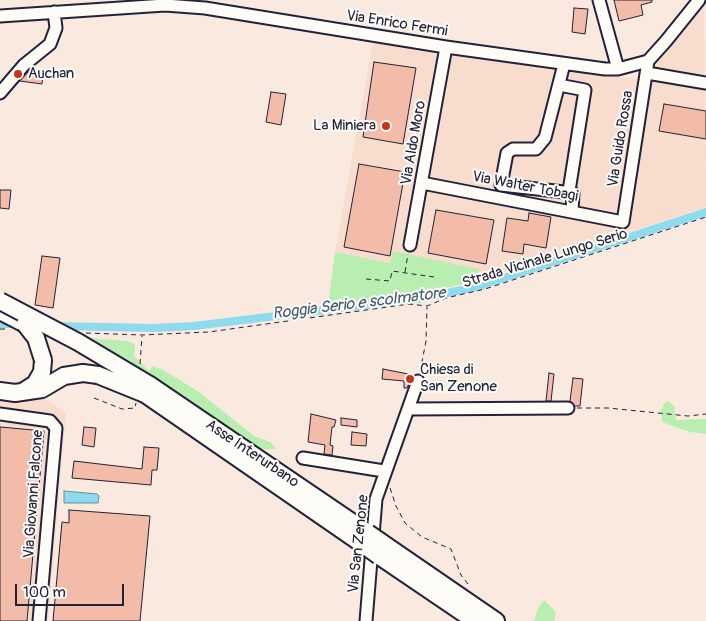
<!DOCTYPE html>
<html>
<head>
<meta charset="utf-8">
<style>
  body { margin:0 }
  #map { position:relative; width:706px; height:621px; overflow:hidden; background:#fae9df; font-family:Pangolin,sans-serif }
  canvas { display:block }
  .scale { position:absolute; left:15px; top:584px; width:109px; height:22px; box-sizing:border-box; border:2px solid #22223b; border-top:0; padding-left:6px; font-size:15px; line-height:18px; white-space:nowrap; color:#22223b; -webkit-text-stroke:4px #fdfcf7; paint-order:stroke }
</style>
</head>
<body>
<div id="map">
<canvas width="706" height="621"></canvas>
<div class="scale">100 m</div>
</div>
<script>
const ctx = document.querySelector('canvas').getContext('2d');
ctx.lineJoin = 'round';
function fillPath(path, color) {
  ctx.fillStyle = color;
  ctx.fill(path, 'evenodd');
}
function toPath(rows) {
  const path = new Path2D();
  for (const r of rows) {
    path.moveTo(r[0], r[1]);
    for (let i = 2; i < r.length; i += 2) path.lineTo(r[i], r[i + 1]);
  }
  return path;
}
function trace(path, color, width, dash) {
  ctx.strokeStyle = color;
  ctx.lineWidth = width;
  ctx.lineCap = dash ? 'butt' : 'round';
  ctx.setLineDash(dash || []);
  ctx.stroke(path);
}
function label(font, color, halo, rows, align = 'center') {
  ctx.font = font + ' Pangolin,sans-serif';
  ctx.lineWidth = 4;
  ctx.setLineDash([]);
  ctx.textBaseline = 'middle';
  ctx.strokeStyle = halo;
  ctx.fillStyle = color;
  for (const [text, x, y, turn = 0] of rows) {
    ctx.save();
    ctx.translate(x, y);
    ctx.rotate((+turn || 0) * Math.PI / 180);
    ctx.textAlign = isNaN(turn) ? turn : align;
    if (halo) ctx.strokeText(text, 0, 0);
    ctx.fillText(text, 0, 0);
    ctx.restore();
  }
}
fillPath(toPath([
  [704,0,706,207,477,281,479,269,392,252,390,263,335,252,373,42,655,82,654,65],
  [0,383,8,388,26,384,66,413,48,621,0,621]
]), '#f8dcce');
fillPath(toPath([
  [392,251,479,269,477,281,422,293,328,305,335,252,390,263],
  [86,338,127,341,135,344,134,356,149,371,153,366,163,370,199,392,254,436,270,442,277,449,256,449,128,362],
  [668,401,674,406,676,420,706,419,706,434,690,432,662,422,661,411,664,403],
  [544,600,556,612,554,621,534,621,538,608]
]), '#b8efb1');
const water = toPath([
  [64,491,97,494,99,496,98,503,64,503,64,491]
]);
fillPath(water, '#8ddbec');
trace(water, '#6291a5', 1);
trace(toPath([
  [0,324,16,324],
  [55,326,154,328,194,326,423,298,476,287,706,212]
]), '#8ddbec', 8);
const building = toPath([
  [614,0,652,0,652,2,641,5,643,15,619,21,614,0],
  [574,8,588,9,585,34,572,32,574,8],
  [374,62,416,68,403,144,363,137,374,62],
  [28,72,43,74,42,84,20,81,28,72],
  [271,92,286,94,281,125,266,122,271,92],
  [664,104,706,111,706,139,659,131,664,104],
  [359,164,405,172,390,256,344,247,359,164],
  [0,190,11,190,9,209,0,208,0,190],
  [436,210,494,220,486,264,428,253,436,210],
  [529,213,551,217,546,248,524,244,523,254,502,251,507,218,528,221,529,213],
  [42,256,60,258,53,308,35,305,42,256],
  [383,369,413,375,407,388,404,388,404,381,382,379,383,369],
  [549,373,554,374,551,401,546,401,549,373],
  [573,378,583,379,580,406,575,406,570,401,573,378],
  [311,414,336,420,334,427,332,427,330,445,333,446,332,455,324,454,325,445,308,442,311,414],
  [341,418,357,420,357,427,341,425,341,418],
  [0,427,44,431,27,621,0,621,0,427],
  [84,427,96,428,94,447,82,445,84,427],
  [352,432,367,434,366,446,351,445,352,432],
  [144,447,159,448,157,470,152,470,151,485,72,478,74,461,142,469,144,447],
  [69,510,150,516,140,621,53,621,62,522,69,523,69,510]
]);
fillPath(building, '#f3bca8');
trace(building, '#22223b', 1);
const minor = toPath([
  [599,0,618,69],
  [0,16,165,5,205,8,446,47,605,69,618,69,648,61,666,41,699,0],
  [564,64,545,138,536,149,513,149,507,153,501,185,573,193,572,212],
  [647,73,706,83],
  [559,85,585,90,569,191],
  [0,93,24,65,50,44,56,28,54,12],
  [422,183,623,222,648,61],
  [410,245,446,47],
  [408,409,568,408],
  [0,414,50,421,56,428,39,621],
  [303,458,384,471],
  [366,621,376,499,418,381]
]);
const highway = toPath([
  [0,311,25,324],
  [150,385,368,533],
  [0,391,15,393,42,389,64,376,83,373,98,375],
  [24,391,35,384,42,372,43,360],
  [145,394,368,548],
  [381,542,496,621],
  [379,556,475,621]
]);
trace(minor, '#22223b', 15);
trace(highway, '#22223b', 20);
trace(toPath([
  [405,272,408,254],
  [366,279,390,281,392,271,434,277],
  [0,329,9,329],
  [86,333,142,335,209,332,409,304,427,306,446,298,485,289,706,217],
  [140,364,142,336],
  [420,372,426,341,427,307],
  [94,398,122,409,135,408,136,403],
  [577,408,608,408,688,416,706,414],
  [390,488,396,506,405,523,422,537,451,549,461,575,468,584]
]), '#22223b', 1, [5, 4]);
trace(minor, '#fdfcf7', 11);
trace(highway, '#fdfcf7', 16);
const highwayBridge = toPath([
  [0,301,78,342,150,385],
  [25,324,36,338,43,360],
  [98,375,145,394],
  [368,533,381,542],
  [368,548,379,556]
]);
trace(highwayBridge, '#22223b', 20, []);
trace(highwayBridge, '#fdfcf7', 16);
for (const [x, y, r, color] of [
  [18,74,5,"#c8321e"],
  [386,126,5,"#c8321e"],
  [410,379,5,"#c8321e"]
]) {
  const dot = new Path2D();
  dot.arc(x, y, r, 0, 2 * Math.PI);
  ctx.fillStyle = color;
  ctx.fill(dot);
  trace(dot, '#fdfcf7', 2);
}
label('15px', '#22223b', '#fdfcf7', [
  ["Via Enrico Fermi",397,24,9],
  ["Via Guido Rossa",621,139,-81],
  ["Via Aldo Moro",414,143,-80],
  ["Via Walter Tobagi",525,187,11],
  ["Strada Vicinale Lungo Serio",545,259,-17],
  ["Asse Interurbano",252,454,34],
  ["Via Giovanni Falcone",34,494,-86],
  ["Via San Zenone",359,544,-84]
]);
label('15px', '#22223b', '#fdfcf7', [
  ["Auchan",28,74],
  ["La Miniera",376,126,"right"],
  ["Chiesa di",420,370],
  ["San Zenone",420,387]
], 'left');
label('italic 16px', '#425a70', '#fdfcf7', [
  ["Roggia Serio e scolmatore",359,304,-7]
]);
</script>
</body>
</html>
